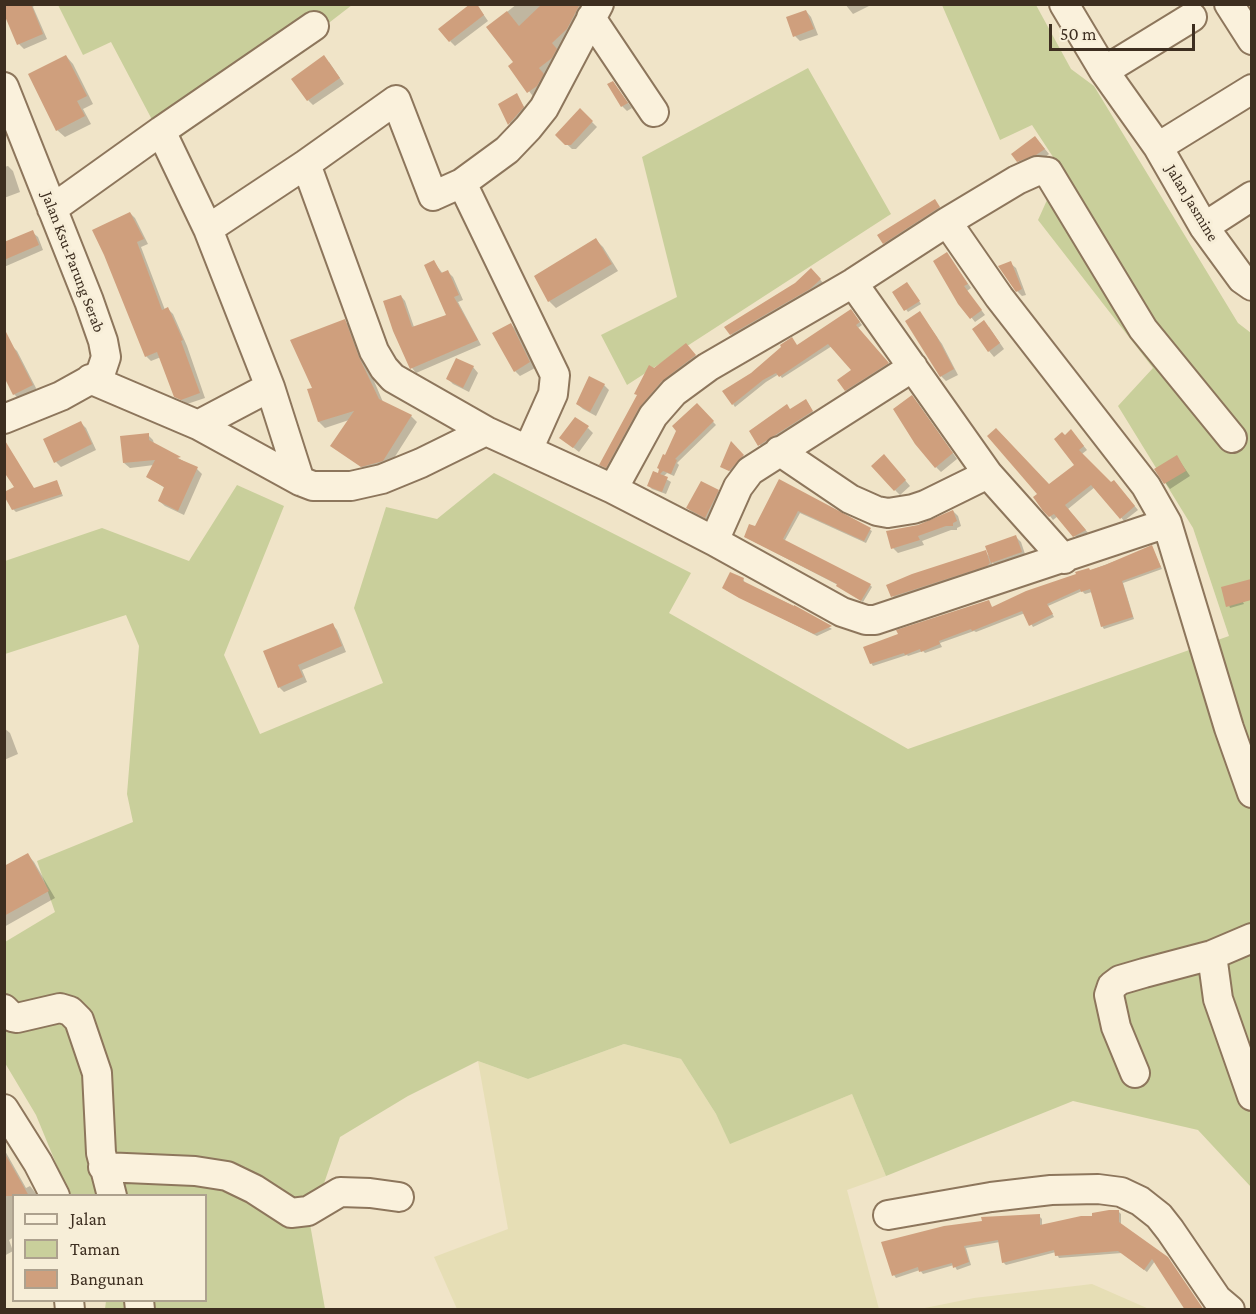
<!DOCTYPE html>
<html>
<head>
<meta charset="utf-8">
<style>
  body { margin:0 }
  #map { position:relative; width:1256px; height:1314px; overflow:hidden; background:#f0e4c8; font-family:"Crimson Pro",serif }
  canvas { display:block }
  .frame { position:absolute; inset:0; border:6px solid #3d2e20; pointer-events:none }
  .legend { position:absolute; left:12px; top:1194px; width:195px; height:108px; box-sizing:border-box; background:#f7eed8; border:2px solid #ada18e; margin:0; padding:8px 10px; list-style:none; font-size:18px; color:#3d2e20 }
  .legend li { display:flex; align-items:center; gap:12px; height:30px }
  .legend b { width:30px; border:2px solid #ada18e }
  .scale { position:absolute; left:1049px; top:24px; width:146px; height:27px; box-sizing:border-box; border:3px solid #3d2e20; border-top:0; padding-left:8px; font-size:18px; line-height:21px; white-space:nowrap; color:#3d2e20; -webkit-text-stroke:4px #f7eed8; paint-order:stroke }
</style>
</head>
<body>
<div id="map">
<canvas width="1256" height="1314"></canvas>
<div class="frame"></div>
<ul class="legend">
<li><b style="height:8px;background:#faf1dc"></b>Jalan</li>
<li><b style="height:16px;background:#c9cf9b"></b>Taman</li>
<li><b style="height:16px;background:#cf9f7d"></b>Bangunan</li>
</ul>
<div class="scale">50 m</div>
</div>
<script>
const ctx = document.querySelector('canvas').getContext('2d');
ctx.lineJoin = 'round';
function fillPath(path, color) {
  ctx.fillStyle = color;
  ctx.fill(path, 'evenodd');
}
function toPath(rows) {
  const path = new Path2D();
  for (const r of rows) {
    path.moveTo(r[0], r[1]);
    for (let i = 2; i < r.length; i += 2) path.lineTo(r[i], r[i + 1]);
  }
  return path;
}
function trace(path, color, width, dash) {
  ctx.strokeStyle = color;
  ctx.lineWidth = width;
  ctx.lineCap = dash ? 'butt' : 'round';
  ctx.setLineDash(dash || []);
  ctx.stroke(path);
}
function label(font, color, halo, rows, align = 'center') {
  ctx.font = font + ' "Crimson Pro",serif';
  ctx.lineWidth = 6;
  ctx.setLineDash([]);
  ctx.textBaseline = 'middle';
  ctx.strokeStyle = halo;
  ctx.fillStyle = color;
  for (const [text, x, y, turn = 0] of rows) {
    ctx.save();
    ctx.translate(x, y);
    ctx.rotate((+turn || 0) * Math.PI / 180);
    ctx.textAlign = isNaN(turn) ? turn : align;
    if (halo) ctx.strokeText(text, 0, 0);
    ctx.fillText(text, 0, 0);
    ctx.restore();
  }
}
fillPath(toPath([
  [624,1044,681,1059,716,1114,730,1143,852,1094,886,1176,847,1190,879,1309,457,1309,434,1257,508,1229,478,1061,528,1079],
  [1092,1284,1149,1309,920,1309,974,1298]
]), '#e6deb5');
fillPath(toPath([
  [58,5,352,5,167,148,111,42,83,55],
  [942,5,1036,5,1071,69,1094,86,1238,323,1251,333,1251,1187,1198,1130,1073,1101,886,1176,852,1094,730,1144,716,1114,681,1059,624,1044,528,1079,478,1061,408,1096,340,1137,310,1224,325,1309,105,1309,106,1301,206,1300,206,1196,69,1195,36,1115,5,1063,5,942,55,912,37,861,133,822,127,794,139,646,126,615,5,654,5,561,102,528,189,561,237,485,284,506,224,655,260,734,383,683,354,608,386,507,437,519,494,473,691,573,669,613,908,749,1229,636,1193,528,1118,406,1153,368,1038,220,1061,169,1032,125,1000,140],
  [808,68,891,214,627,385,601,335,677,297,642,157]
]), '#c9cf9b');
fillPath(toPath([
  [4,4,35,4,33,7,47,39,24,49,19,44],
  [517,4,579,4,586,12,573,36,557,50,562,56,558,64,545,75,549,81,535,99,510,66,516,62,488,27],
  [845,4,873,4,853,14],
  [479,8,488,21,455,46,450,41],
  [806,11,811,17,818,35,800,41,795,36],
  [66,56,73,64,93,104,83,109,91,124,65,137,57,130],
  [329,62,344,84,313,105,308,100],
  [613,83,632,108,627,111,622,106],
  [516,95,528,113,514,129,510,124,500,104],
  [580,110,597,127,576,149,572,149,557,135],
  [1040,143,1049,154,1042,160,1023,166,1018,161],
  [8,166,13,171,20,192,4,198,4,167],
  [934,200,944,213,889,248,884,243],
  [130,213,135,218,148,244,141,247,165,310,168,309,173,314,187,346,205,398,187,404,175,396,161,357,151,361,146,356],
  [32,232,38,237,43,250,4,267,4,244],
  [596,240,603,247,618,271,556,308,549,301],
  [947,254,971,288,967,291,985,315,975,322,960,303],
  [434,262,443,274,448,272,453,277,463,300,458,302,481,345,416,373,412,368,401,296,405,301,414,327,448,316],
  [1010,263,1016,268,1026,295,1022,296,1017,291],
  [816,275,825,285,736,340,731,334],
  [909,286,921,304,908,312,894,293],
  [853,313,862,325,858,328,890,366,848,393,846,390,853,370,832,346,782,378,779,374,766,382,735,407,733,404,798,346],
  [920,313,942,344,958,375,946,381,941,376],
  [344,321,351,327,383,402,411,416,417,422,389,466,369,472,332,446,349,420,325,428,319,422,309,390,314,389],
  [511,324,516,330,535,368,520,376,515,371],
  [989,327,1004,349,994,357,989,351],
  [12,346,17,351,37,390,19,399,14,394],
  [691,350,700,361,611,472,606,469,601,464,654,370],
  [473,367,478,373,469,392,453,384,448,379],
  [604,385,609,390,596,416,583,409,577,404],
  [917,402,957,459,941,472,936,467],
  [808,403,814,414,762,447,760,445,751,431],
  [697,405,716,425,677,463,679,465,674,476,667,473,663,477,671,482,666,494,652,489,649,486,659,475],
  [81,423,86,428,96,450,61,467,56,462],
  [588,428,593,433,579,452,561,438],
  [148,435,153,440,154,444,197,469,202,474,184,515,165,506,159,501,165,488,148,477,154,465,130,468,124,463],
  [1075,435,1087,450,1082,454,1111,484,1117,485,1138,510,1124,521,1095,487,1068,509,1089,534,1078,539,1058,516,1053,520,1050,516,1049,486,1076,466,1065,437],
  [732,444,745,459,732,472,724,468],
  [1177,457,1190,476,1170,489,1156,470],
  [889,461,910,486,900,495,895,490],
  [780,481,872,531,866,543,800,513,784,542,870,585,872,587,863,602,838,585,745,537,756,528],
  [57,482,63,496,16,512,13,509,34,489],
  [718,491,723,496,710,522,693,513,688,508],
  [953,511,958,516,961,526,957,528,957,530,951,530,922,541,924,545,898,553,893,548,919,526],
  [1016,537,1021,542,1026,557,997,567,992,562,994,568,898,602,893,596,985,552,990,557],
  [1152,547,1162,569,1123,583,1134,619,1104,629,1102,626,1092,592,1085,594,1082,591,1048,606,1054,617,1033,627,1025,613,976,632,974,631,940,643,942,647,925,653,923,651,908,656,907,655,873,666,871,663,992,608],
  [743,579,745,583,798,608,832,629,817,636,726,590],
  [1252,580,1252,598,1243,602,1244,604,1230,608,1223,588],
  [332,624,337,630,346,652,302,670,307,682,284,692,279,687],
  [4,728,10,733,18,754,4,760],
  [27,854,34,862,55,898,4,927,4,867],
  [4,1149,26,1188,30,1186,38,1196,14,1196,14,1237,9,1240,13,1251,4,1256],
  [1118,1211,1121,1214,1121,1226,1155,1261,1147,1272,1122,1253,1059,1258,1056,1252,1006,1265,1003,1262,1000,1242,966,1248,971,1265,957,1270,954,1265,923,1274,920,1270,896,1278,894,1275,883,1243,1039,1216,1042,1219,1042,1226,1094,1218]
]), '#0003');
fillPath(toPath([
  [4,4,31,4,43,34,17,45,4,14],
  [470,4,477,4,484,15,449,42,438,29],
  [542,4,580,4,567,29,552,43,557,49,552,58,539,68,544,74,537,86,527,93,508,66,513,62,486,27,507,11,519,26],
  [806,10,814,29,793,37,786,17],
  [66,55,87,96,77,101,85,116,56,131,28,74],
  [324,55,340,78,307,101,291,79],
  [613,81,628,103,621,107,607,84],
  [517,93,524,107,508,125,498,104],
  [580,108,593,121,571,145,565,145,555,135],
  [1035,136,1045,149,1036,155,1017,162,1011,154],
  [935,199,940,207,883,244,877,235],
  [130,212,144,239,137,242,162,310,168,307,183,340,181,341,200,393,181,400,174,397,157,352,145,357,104,255,92,230],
  [33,230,39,245,4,260,4,242],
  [596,238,612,264,548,302,534,276],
  [947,252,968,284,964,286,982,310,970,319,958,304,933,261],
  [434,260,441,273,448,270,459,295,454,297,478,340,410,369,393,331,383,301,401,295,412,327,446,315,424,265],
  [1011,261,1022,289,1016,292,998,266],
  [811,268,821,279,810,289,730,335,724,327,795,283],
  [907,282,920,301,904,311,892,292],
  [851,309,860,322,856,325,889,363,845,391,837,380,851,370,828,344,779,377,776,373,763,380,732,405,722,391,751,373,781,347,780,345,792,337,797,345],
  [920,311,937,337,954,369,940,377,905,321],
  [345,319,359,357,379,399,412,415,383,461,361,467,330,446,354,411,318,422,307,389,312,388,290,340],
  [984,320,1000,343,988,352,972,329],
  [511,323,530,362,514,372,492,333],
  [4,328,33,385,13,395,4,377],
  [686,343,696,355,662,381,639,408,606,468,599,465,637,395,634,394,649,365,654,368],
  [456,358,474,366,463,388,446,379],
  [589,376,605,384,590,412,576,404],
  [912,395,953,453,935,468,915,444,893,409],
  [806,399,813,411,758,446,749,431,787,404,790,409],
  [697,403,714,421,675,459,677,460,671,474,663,471,660,474,668,477,662,492,647,486,653,471,658,473,659,469,657,468,663,454,665,455,676,431,672,426],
  [575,417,589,426,573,448,559,438],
  [81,421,92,444,54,463,43,439],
  [996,428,1049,484,1074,465,1054,439,1062,432,1065,435,1071,429,1084,446,1079,450,1111,482,1114,480,1135,506,1120,519,1091,485,1065,505,1086,530,1073,537,1054,514,1049,517,1043,511,1033,497,1037,494,987,436],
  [149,433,149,440,181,457,177,458,198,467,178,511,158,501,164,487,146,477,155,460,123,463,120,436],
  [4,439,34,488,57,480,62,494,12,510,4,496,4,492,14,487,4,472],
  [731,441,744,455,729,471,720,467],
  [884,454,906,480,894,491,871,466],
  [1177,455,1186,471,1164,484,1154,469],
  [779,479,871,528,864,541,798,511,783,539,871,584,861,601,836,586,837,584,744,537,749,524,755,526],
  [701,481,719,490,705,518,686,508],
  [953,510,957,521,953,523,953,526,946,526,918,536,920,540,891,549,886,531,918,525],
  [1016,535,1022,552,991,563,985,546],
  [1152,545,1161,567,1122,581,1133,617,1101,627,1090,589,1081,592,1080,589,1047,604,1053,614,1029,626,1022,611,972,631,971,629,939,641,940,644,921,652,920,649,905,655,904,653,870,664,863,647,898,634,896,630,989,600,992,607,1026,591,1076,574,1075,572,1089,568,1090,570,1105,565],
  [986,550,990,563,987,566,891,597,886,585,912,574],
  [730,572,744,578,743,581,794,606,794,605,832,626,814,634,739,598,722,588],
  [1251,579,1251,600,1226,607,1221,587],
  [333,623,342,646,298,665,303,677,278,688,263,651],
  [28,853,49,891,4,916,4,866],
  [4,1152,29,1196,4,1196],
  [1109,1210,1119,1210,1119,1222,1168,1257,1204,1310,1185,1310,1152,1259,1144,1270,1118,1251,1055,1256,1054,1250,1002,1263,998,1240,964,1246,969,1262,953,1268,952,1263,919,1272,918,1267,892,1276,881,1242,944,1226,982,1221,981,1217,1040,1214,1040,1225,1081,1216,1092,1216,1092,1213]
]), '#cf9f7d');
const minor = toPath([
  [1064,4,1104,71,1192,17],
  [1229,4,1252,40],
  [591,18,654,112],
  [1104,71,1158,147],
  [4,87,89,301,103,341,106,357,101,372,97,376,61,396,4,419],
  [1252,89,1158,147,1204,227,1242,279,1252,286],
  [161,131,314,26],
  [306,164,374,351,384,368,393,378,486,431],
  [52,209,161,131,208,229,306,164,396,100,433,196,462,183],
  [1204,227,1252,196],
  [208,229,270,387,300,481],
  [853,283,988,474,1064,559],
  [90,379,198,425,300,481,313,486,351,486,382,479,421,463,486,431,613,489,714,541,842,612,866,620,875,620,1167,523],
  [198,425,270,387],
  [1232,438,1143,329,1048,172,1037,171,1017,180,947,222,999,297,1146,486,1167,523,1229,728,1252,793],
  [528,450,553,394,555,375,462,183,507,150,528,128,544,108,599,4],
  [779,451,850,499,877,511,888,513,913,509,925,505,988,474],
  [613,489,653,416,674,392,708,367,853,283,947,222],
  [714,541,738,487,750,471,913,367],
  [1212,955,1218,999,1252,1096],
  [4,1009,12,1017,17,1018,60,1008,70,1011,79,1020,97,1073,101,1153,112,1196],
  [1135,1073,1116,1027,1109,995,1112,986,1120,980,1144,973,1212,955,1252,938],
  [4,1109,38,1163,55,1196],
  [103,1167,195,1171,227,1176,254,1189,291,1213,308,1211,340,1192,370,1193,399,1197],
  [888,1215,991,1197,1051,1190,1098,1189,1121,1192,1140,1201,1159,1216,1170,1230,1217,1299,1230,1310],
  [69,1300,70,1310],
  [139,1300,140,1310]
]);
trace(minor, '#8d765c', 32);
trace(minor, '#faf1dc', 28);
label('16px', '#3d2e20', '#f7eed8', [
  ["Jalan Jasmine",1192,203,59],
  ["Jalan Ksu-Parung Serab",73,262,69]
]);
</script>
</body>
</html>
